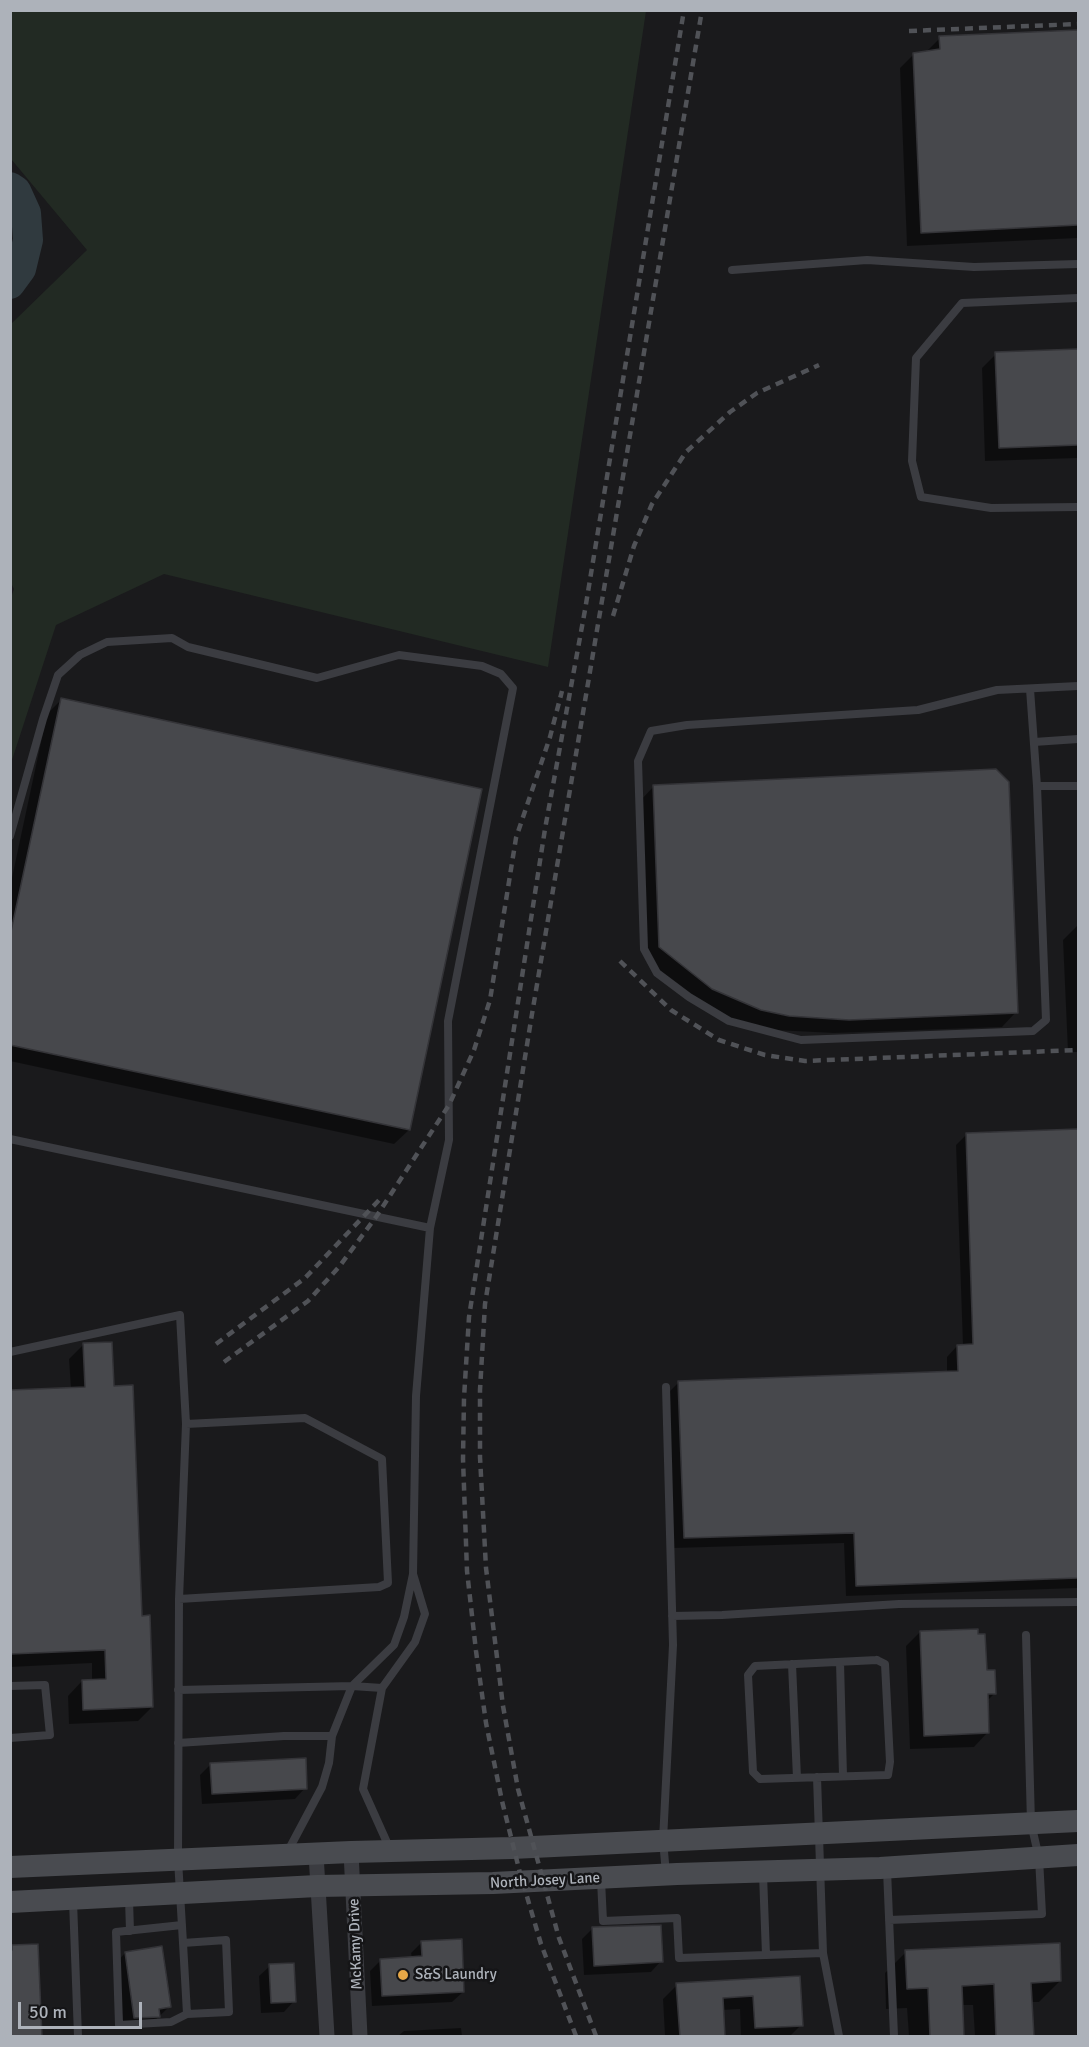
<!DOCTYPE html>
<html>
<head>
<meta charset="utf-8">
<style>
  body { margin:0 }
  #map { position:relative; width:1089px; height:2047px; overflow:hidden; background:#1a1a1c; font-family:Signika,sans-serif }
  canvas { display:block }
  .frame { position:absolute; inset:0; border:12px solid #adb2ba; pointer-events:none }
  .scale { position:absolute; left:18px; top:2002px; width:124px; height:27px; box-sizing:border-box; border:3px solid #adb2ba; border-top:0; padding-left:8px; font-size:18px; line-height:21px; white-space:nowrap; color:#adb2ba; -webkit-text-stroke:4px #151517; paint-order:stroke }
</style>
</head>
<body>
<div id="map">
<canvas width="1089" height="2047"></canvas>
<div class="frame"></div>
<div class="scale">50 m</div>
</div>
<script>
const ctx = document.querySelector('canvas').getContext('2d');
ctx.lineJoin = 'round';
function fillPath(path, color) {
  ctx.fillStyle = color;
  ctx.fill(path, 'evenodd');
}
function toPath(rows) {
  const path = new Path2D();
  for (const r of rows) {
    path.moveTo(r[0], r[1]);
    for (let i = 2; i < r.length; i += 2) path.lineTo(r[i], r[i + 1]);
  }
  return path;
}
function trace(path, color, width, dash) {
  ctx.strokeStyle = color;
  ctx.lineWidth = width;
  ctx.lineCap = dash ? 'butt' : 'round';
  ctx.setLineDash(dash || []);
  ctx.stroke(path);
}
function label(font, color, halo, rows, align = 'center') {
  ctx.font = font + ' Signika,sans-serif';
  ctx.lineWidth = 5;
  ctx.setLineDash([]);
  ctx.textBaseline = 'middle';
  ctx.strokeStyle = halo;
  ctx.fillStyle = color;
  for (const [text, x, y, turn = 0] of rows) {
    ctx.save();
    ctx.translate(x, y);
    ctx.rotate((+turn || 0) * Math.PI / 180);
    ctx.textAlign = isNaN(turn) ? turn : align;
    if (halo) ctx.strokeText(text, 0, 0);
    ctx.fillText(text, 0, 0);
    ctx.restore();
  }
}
fillPath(toPath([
  [11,10,646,11,548,667,164,574,56,625,11,763,10,600,14,589,10,581,11,324,87,250,11,159]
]), '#222a23');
fillPath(toPath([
  [1078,31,1078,238,907,246,900,68,914,54,926,52,940,38],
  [1078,351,1078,458,985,461,982,368,996,354],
  [61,700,409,1130,394,1144,10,1061,10,887,47,714],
  [654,786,1016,1012,1002,1027,834,1033,774,1030,746,1024,697,1003,646,961,640,801],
  [1077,926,1078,1052,1068,1052,1063,940],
  [1078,1130,1078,1588,846,1596,844,1543,674,1548,668,1393,679,1382,947,1373,947,1357,957,1346,963,1346,956,1145,967,1134],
  [83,1345,113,1388,152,1707,138,1721,69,1724,68,1696,82,1681,92,1681,92,1663,10,1667,10,1392,71,1389,69,1359],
  [920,1632,977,1636,985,1672,995,1693,987,1701,988,1732,974,1747,910,1749,906,1646],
  [211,1764,305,1788,295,1799,202,1804,200,1775],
  [593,1928,661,1961,651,1972,584,1975,582,1939],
  [422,1942,463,1992,452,2002,372,2006,370,1971,380,1961,412,1958,411,1953],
  [906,1952,1060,1981,1039,2002,1031,2002,1032,2036,975,2036,973,2005,961,2005,962,2036,909,2036,907,2008,886,2009,885,1973],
  [125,1953,169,2007,148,2027,124,2028,115,1964],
  [270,1966,294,2001,284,2012,261,2013,259,1976],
  [798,1978,801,2025,790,2036,741,2036,740,2009,722,2010,723,2036,665,2036,663,1999,677,1985],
  [461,2028,462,2036,398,2036,404,2031]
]), '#0007');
trace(toPath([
  [10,187,16,191,26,213,28,240,21,269,10,284]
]), '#303a3f', 30);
const building = toPath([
  [1078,30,1078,225,921,233,913,53,940,49,939,36,1078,30],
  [1078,349,1078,445,999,448,995,352,1078,349],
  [61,698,482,789,410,1130,10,1045,10,936,61,698],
  [996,769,1009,782,1018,1013,849,1020,789,1016,761,1010,712,989,659,947,653,785,996,769],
  [1078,1129,1078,1578,856,1586,854,1533,684,1538,678,1381,958,1371,957,1345,973,1344,966,1133,1078,1129],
  [112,1342,114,1386,133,1385,142,1616,150,1615,153,1707,83,1710,82,1680,106,1679,105,1650,10,1654,10,1390,85,1387,83,1343,112,1342],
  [978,1629,978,1634,985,1634,987,1670,995,1670,996,1694,988,1694,989,1733,924,1736,920,1631,978,1629],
  [306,1758,307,1789,212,1794,210,1763,306,1758],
  [661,1925,663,1962,594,1966,592,1927,661,1925],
  [462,1939,464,1992,382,1996,380,1959,422,1956,421,1941,462,1939],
  [1060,1943,1061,1981,1031,1983,1034,2037,996,2037,994,1984,962,1986,964,2037,930,2037,928,1988,907,1989,905,1950,1060,1943],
  [38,1944,42,2037,10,2037,10,1950,12,1950,12,1945,38,1944],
  [162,1946,171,2007,159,2009,160,2017,134,2018,125,1952,162,1946],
  [294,1963,296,2002,271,2003,269,1964,294,1963],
  [800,1976,803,2026,755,2028,753,1996,723,1998,725,2037,680,2037,676,1983,800,1976]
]);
fillPath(building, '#47484c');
trace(building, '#343438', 1.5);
trace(toPath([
  [732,270,867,260,974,267,1078,264],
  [1078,298,962,303,916,358,912,461,921,497,991,508,1078,507],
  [1030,689,1037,786,1078,786],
  [1034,742,1078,739],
  [1037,786,1046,1020,1033,1031,801,1040,729,1021,689,997,657,973,644,949,638,761,651,731,687,725,918,710,997,690,1078,686],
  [10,836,43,719,58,675,80,655,107,642,172,638,188,647,317,678,399,655,482,666,501,674,513,688,448,1021,449,1140,430,1228],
  [10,1139,430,1228,416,1396,413,1574],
  [10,1352,180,1315,186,1424],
  [179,1599,186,1424,305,1418,382,1459,388,1583,379,1587,179,1599,178,1860,180,1893,183,1943,187,2014,229,2012,226,1940,183,1943],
  [672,1616,722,1615,899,1604,1078,1602],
  [877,1660,885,1664,890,1762,888,1775,760,1779,753,1772,748,1675,755,1666,877,1660],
  [840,1662,843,1776],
  [792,1664,797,1778],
  [10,1686,45,1685,50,1735,10,1738],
  [178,1690,352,1686,382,1688],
  [178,1743,284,1736,332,1736],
  [817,1777,823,1953,839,2036],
  [288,1851,322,1787,329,1763,332,1736,352,1686,394,1645,404,1617,413,1574,425,1614,415,1642,382,1688,363,1789,389,1847],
  [887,1870,894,2036],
  [666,1874,663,1840,673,1645,666,1387],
  [601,1880,603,1921,677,1918,679,1958,766,1955,763,1874],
  [129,1899,130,1931],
  [73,1901,78,2036],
  [889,1920,1042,1914,1039,1858,1031,1823,1026,1635],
  [182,1925,116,1932,119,2025,171,2022,187,2014],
  [766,1955,823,1953]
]), '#3b3c41', 8);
trace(toPath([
  [351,1852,360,2036],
  [316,1854,327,2036]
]), '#3b3c41', 15);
trace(toPath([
  [10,1867,351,1852,512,1848,1078,1821],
  [10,1902,317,1886,493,1883,677,1874,880,1868,1078,1855]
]), '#494b50', 22);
trace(toPath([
  [909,31,1078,24],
  [613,616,634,546,652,504,686,452,730,412,757,393,819,365],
  [620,961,671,1010,719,1040,765,1055,805,1061,1078,1050],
  [216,1344,305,1278,382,1197],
  [224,1362,308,1301,339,1267,376,1217,449,1105,474,1050,490,1000,516,838,550,737,562,691],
  [576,2036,541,1944,520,1873,502,1801,486,1723,476,1651,467,1571,463,1459,464,1398,469,1317,545,829,585,610,684,10],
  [596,2036,559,1938,518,1789,503,1706,486,1568,480,1457,480,1390,485,1304,532,1014,702,10]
]), '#505257', 4.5, [8, 6]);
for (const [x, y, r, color] of [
  [403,1975,6,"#e6a747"]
]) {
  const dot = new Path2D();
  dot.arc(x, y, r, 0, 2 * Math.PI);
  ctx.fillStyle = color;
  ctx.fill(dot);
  trace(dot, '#151517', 2);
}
label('15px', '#adb2ba', '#151517', [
  ["North Josey Lane",545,1881,-3],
  ["McKamy Drive",356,1944,-92]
]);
label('15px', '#adb2ba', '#151517', [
  ["S&S Laundry",415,1975]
], 'left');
</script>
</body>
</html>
